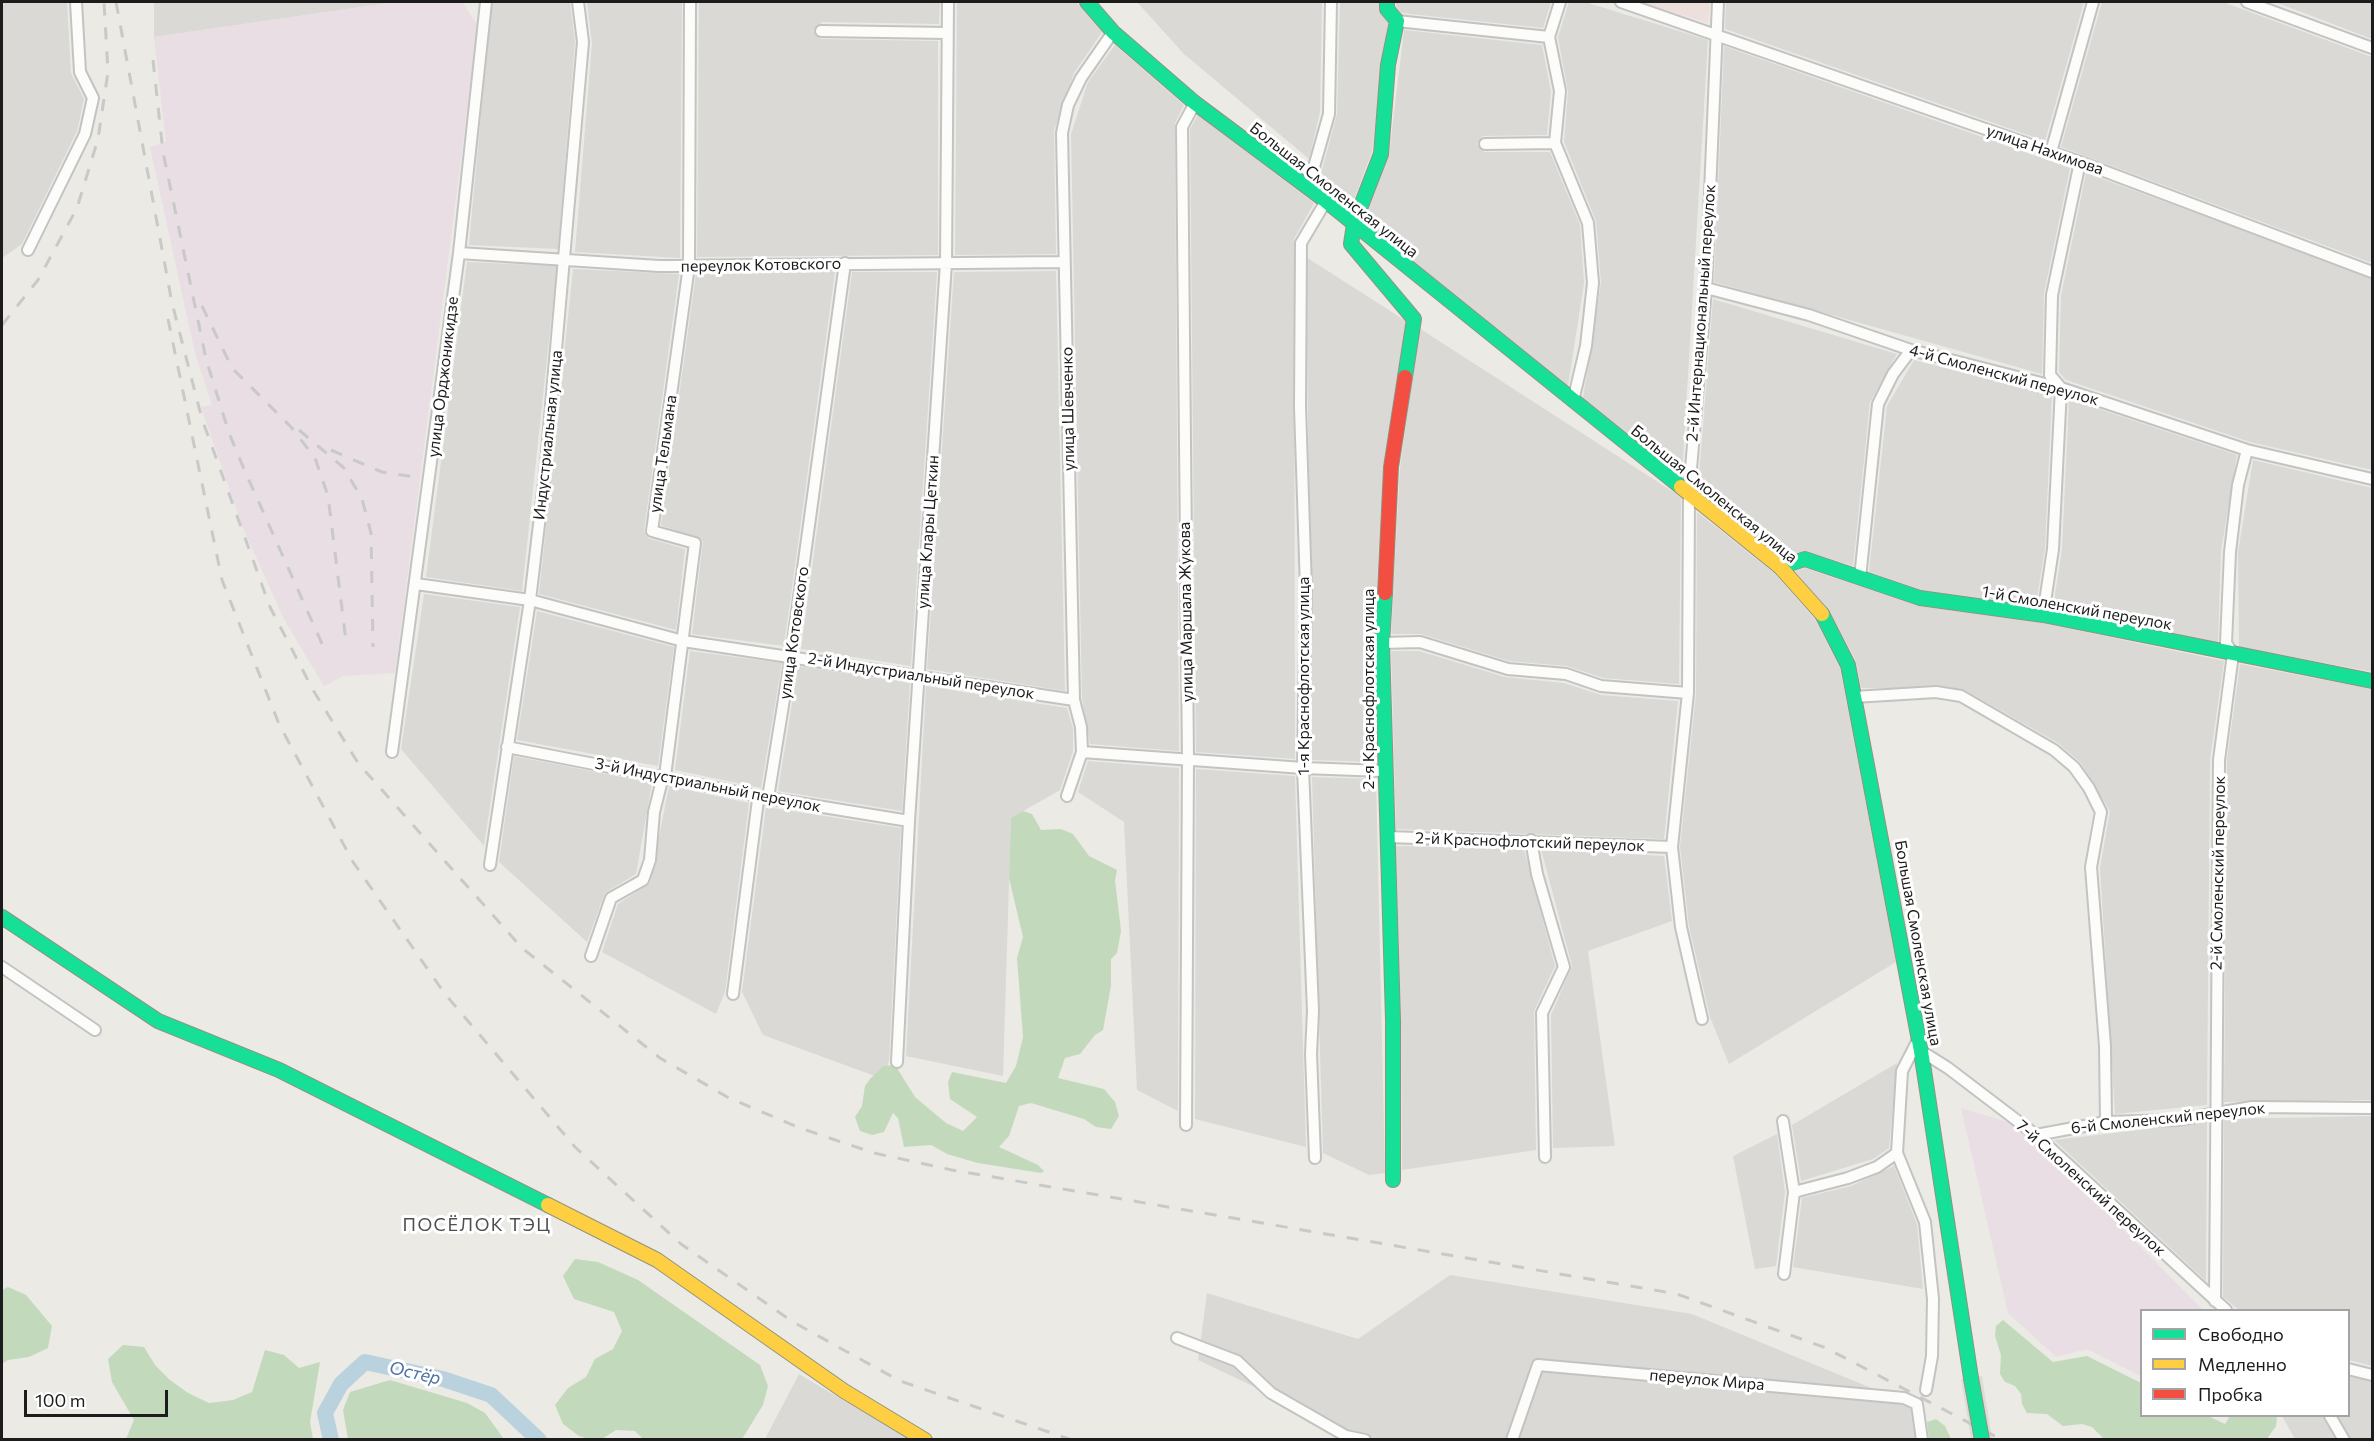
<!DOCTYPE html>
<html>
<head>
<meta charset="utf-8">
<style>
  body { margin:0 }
  #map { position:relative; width:2374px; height:1441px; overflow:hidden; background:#ebeae5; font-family:Commissioner,sans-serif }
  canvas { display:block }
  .frame { position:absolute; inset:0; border:3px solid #1c1c1c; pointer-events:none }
  .legend { position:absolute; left:2140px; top:1309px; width:210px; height:108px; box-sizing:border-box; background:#fff; border:2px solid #a4a4a4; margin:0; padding:8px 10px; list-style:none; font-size:18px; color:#1c1c1c }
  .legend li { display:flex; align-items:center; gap:12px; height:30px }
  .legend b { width:30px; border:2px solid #a4a4a4 }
  .scale { position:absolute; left:24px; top:1390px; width:144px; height:27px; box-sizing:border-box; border:3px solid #1c1c1c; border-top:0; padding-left:8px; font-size:18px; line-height:21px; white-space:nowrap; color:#1c1c1c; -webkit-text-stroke:4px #fff; paint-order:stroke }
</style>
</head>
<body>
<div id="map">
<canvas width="2374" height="1441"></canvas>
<div class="frame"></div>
<ul class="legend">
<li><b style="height:8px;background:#16e098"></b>Свободно</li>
<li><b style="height:8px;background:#ffcf43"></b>Медленно</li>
<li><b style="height:8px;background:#f24e42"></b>Пробка</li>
</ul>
<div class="scale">100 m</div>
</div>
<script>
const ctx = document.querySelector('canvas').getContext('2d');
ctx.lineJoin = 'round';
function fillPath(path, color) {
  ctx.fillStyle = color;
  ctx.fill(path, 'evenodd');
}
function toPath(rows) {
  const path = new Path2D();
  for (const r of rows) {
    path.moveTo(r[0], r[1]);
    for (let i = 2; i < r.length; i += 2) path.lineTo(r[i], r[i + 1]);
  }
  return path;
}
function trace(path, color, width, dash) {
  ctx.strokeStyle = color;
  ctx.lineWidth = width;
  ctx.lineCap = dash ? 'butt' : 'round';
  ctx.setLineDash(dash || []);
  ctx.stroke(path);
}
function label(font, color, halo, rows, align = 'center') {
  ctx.font = font + ' Commissioner,sans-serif';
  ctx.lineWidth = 6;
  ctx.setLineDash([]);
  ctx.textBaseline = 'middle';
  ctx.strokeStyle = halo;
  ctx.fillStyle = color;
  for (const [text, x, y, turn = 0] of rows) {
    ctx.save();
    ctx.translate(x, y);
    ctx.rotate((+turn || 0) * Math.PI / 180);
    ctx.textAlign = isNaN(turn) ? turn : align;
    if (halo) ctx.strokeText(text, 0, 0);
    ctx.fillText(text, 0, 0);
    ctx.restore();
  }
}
fillPath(toPath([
  [2,2,67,2,71,73,84,99,77,131,22,244,2,258],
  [154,2,396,2,154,37],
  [491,2,570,2,575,42,558,249,469,245],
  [587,2,682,2,680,258,575,252,592,43],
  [699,2,940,2,939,24,822,22,813,31,821,39,938,41,938,255,697,257],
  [957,2,1076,2,1102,32,1074,73,1054,131,1056,254,955,255],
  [1137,2,1322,2,1320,112,1309,159,1184,54],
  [1340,2,1379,2,1379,10,1388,23,1372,152,1350,210,1318,185,1337,114],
  [1396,2,1551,2,1543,28,1401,13,1396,6],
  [1569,2,1585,2,1708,40,1682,476,1583,398,1601,282,1596,221,1564,142,1568,92,1558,37],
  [1726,2,2084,2,2045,141,1725,29],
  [2102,2,2223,2,2372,57,2372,263,2061,147],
  [2275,2,2372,2,2372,39],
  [1404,30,1542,45,1551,92,1547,135,1483,136,1477,144,1484,152,1550,152,1580,225,1584,283,1568,386,1364,222,1389,155],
  [1115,45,1184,105,1175,123,1179,751,1090,744,1082,699,1071,134,1088,82],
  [1724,46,2070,168,2044,293,2042,374,1714,282],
  [1198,115,1314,203,1294,239,1295,759,1196,752,1190,129],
  [2086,173,2372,277,2372,470,2250,442,2066,380,2059,372,2061,296],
  [1306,257,1406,321,1383,466,1374,642,1376,762,1312,760],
  [467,262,557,266,522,591,426,577],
  [573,269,679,274,644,531,648,538,685,549,676,630,539,594],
  [1056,271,1065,691,927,669,954,272],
  [835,272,784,646,692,634,703,541,661,525,696,274],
  [852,272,937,272,911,666,801,649],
  [1713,299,1897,354,1870,402,1853,566,1806,551,1781,557,1698,489],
  [1419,328,1681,497,1679,684,1603,678,1567,666,1509,661,1421,634,1391,634,1400,468],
  [1914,360,2052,394,2045,548,2036,605,1922,590,1869,572,1887,406],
  [2069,399,2237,455,2221,551,2218,643,2053,608,2062,549],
  [2253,460,2372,488,2372,672,2239,647,2238,552],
  [1697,512,1774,573,1815,619,1840,668,1896,962,1729,1064,1710,1017,1689,926,1680,847,1696,694],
  [1805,568,1919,606,2042,623,2224,661,2210,760,2207,1105,2115,1114,2100,868,2110,811,2080,762,2058,743,1963,689,1861,688,1856,661,1829,610,1795,571],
  [424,594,520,607,484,846,401,749],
  [537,611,674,647,658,766,517,740],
  [690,651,782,663,761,788,675,770],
  [1391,651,1419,651,1505,677,1564,683,1601,695,1678,701,1664,839,1396,829],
  [2240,664,2372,689,2372,1100,2224,1102,2227,760],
  [798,666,910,683,902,811,778,791],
  [926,686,1067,708,1073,728,1073,751,1060,790,1011,818,1003,1076,906,1056],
  [514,756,652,783,636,874,605,893,587,942,499,862],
  [1088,761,1179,768,1178,1111,1137,1090,1124,822,1078,792],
  [1196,769,1295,776,1306,1147,1195,1119],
  [1312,777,1376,779,1385,1173,1369,1175,1323,1153],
  [669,786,749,803,725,992,716,1014,602,952,618,904,650,883],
  [766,807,901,828,889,1061,883,1079,763,1035,742,992],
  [1396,846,1524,849,1555,966,1534,1011,1536,1150,1402,1170,1401,1020],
  [1541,849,1664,856,1672,921,1588,951,1615,1146,1553,1148,1551,1015,1572,966],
  [1897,1063,1889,1148,1873,1159,1801,1181,1792,1125],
  [2372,1116,2372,1366,2349,1360,2348,1310,2239,1310,2223,1297,2224,1119],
  [2207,1122,2206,1281,2054,1140],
  [1777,1134,1785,1192,1776,1266,1755,1269,1733,1156],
  [1894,1166,1917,1224,1923,1289,1793,1267,1802,1198,1851,1186],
  [1450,1275,1692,1314,1910,1404,1915,1439,1364,1439,1198,1360,1207,1293,1358,1339],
  [799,1374,909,1439,765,1439],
  [2349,1375,2372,1380,2372,1439,2295,1439,2282,1416,2348,1416]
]), '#dad9d6');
fillPath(toPath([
  [1641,2,1710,2,1708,23]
]), '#eddfdb');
fillPath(toPath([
  [396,2,462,2,478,26,395,673,343,676,324,686,284,619,243,528,201,407,212,405,195,353,150,147,166,142,154,37],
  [1961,1108,2021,1126,2203,1310,2142,1310,2141,1376,2087,1349,2056,1357,2008,1313]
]), '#e8dee3');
fillPath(toPath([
  [1023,811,1032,814,1041,830,1061,829,1073,834,1089,856,1117,870,1115,880,1121,931,1117,953,1111,959,1111,986,1103,1030,1095,1035,1080,1054,1065,1058,1058,1078,1104,1089,1115,1102,1119,1116,1111,1129,1096,1127,1084,1119,1031,1103,1019,1106,1009,1136,999,1147,1038,1165,1044,1171,1041,1173,978,1163,947,1154,931,1145,904,1147,898,1118,893,1113,884,1132,872,1135,860,1131,855,1117,862,1106,865,1086,870,1079,883,1066,895,1065,915,1097,946,1123,963,1131,977,1117,950,1099,948,1082,952,1072,1006,1083,1016,1066,1023,1037,1017,958,1023,937,1009,878,1011,818],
  [575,1259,598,1262,638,1280,760,1365,768,1386,763,1405,742,1439,643,1439,635,1431,616,1430,602,1439,589,1439,579,1436,563,1424,555,1405,568,1388,586,1377,595,1359,613,1349,622,1331,614,1312,574,1299,563,1276],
  [8,1287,26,1295,52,1326,48,1348,29,1357,8,1360,2,1364,2,1290],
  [2003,1320,2053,1362,2087,1356,2141,1383,2142,1416,2208,1416,2225,1424,2230,1416,2277,1416,2276,1426,2267,1439,2104,1439,2092,1427,2082,1424,2063,1426,2047,1414,2027,1413,2022,1404,2021,1394,2015,1386,2005,1382,2000,1374,2001,1355,1995,1336,1996,1326],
  [123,1345,144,1347,155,1365,170,1380,188,1393,209,1403,233,1400,252,1392,265,1350,284,1355,299,1368,320,1362,310,1422,313,1439,126,1439,134,1420,112,1382,108,1359],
  [390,1380,467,1403,485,1413,504,1439,348,1439,343,1410,350,1392],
  [1936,1419,1945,1426,1951,1439,1929,1439,1927,1422]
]), '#c3d9bb');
fillPath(toPath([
  [1982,1376,1992,1439,1971,1439,1961,1379]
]), '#dcdcd9');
trace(toPath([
  [331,1440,325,1413,341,1384,365,1362,443,1379,491,1395,539,1440]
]), '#bad2dd', 16);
const street = toPath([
  [1560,2,1549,37,1560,91,1555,143,1588,223,1593,283,1586,346,1573,401],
  [1621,2,2080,162,2372,272],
  [2247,2,2372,48],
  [1397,21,1549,37],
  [821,31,947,33],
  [1485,144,1555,143],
  [2051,152,2093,2],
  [1308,188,1329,114,1331,2],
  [28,250,85,134,93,98,80,72,76,2],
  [459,253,659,266,1064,262],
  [1706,288,1809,315,1911,350,2061,388,2247,450,2372,479],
  [1860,578,1878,404,1893,374,1911,350],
  [416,584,530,600,683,641,1074,700],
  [2043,615,2053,549,2061,388,2050,375,2052,295,2080,162],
  [1382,643,1420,642,1508,669,1566,674,1601,686,1688,693],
  [1854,697,1936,692,1961,696,2054,750,2074,767,2089,788,2101,812,2091,867,2105,1046,2106,1122],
  [507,747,768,798,909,821],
  [392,752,459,253,486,2],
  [1082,752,1303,768,1384,771],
  [1067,796,1082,752,1081,727,1074,700,1062,133,1068,105,1081,78,1113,32],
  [1388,837,1672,847],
  [1531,840,1537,874,1564,967,1542,1013,1545,1157],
  [490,865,530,600,545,474,583,42,578,2],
  [591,956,611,898,643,880,650,860,654,812,662,780,665,776,695,543,652,531,689,266,690,2],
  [2,967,95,1030],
  [733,994,758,800,768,798,791,656,845,263],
  [1702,1019,1681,927,1672,847,1688,693,1689,493,1706,288,1718,2],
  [1918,1040,1902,1071,1897,1153,1925,1222,1933,1299,1932,1356,1926,1390],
  [1921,1051,1948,1068,2036,1135,2226,1310],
  [897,1062,909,821,946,263,948,2],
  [1783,1121,1794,1192,1784,1274],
  [1186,1125,1188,760,1182,127,1195,103],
  [2036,1135,2106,1122,2176,1120,2252,1107,2372,1108],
  [1315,1158,1311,1054,1313,1011,1303,768,1306,589,1300,407,1301,243,1326,201],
  [1794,1192,1848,1178,1877,1167,1897,1153],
  [2215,1301,2219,760,2233,654,2226,643,2230,552,2238,485,2247,450],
  [1177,1338,1237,1361,1271,1393,1346,1436,1365,1440],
  [2348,1369,2372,1375],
  [2330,1416,2344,1440],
  [1512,1440,1538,1365,1904,1398,1917,1404,1922,1440]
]);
const fast = toPath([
  [1087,2,1113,32,1195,103,1326,201,1681,487],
  [1387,2,1387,9,1397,21,1388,65,1381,154,1354,224,1351,244,1414,319,1405,377],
  [1780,567,1805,559,1920,598,2043,615,2372,681],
  [1385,593,1382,643,1393,1020,1393,1180],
  [1822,614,1848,665,1921,1051,1971,1378],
  [2,917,158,1021,279,1070,548,1205]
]);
const slow = toPath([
  [1681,487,1780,567,1822,614],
  [548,1205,657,1260,844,1391,925,1440]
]);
const jam = toPath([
  [1385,593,1391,467,1405,377]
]);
trace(street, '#c3c3c1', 14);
trace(fast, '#90947e', 16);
trace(slow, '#90947e', 16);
trace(jam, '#90947e', 16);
trace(street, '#fcfcfb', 10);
trace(fast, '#16e098', 14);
trace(slow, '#ffcf43', 14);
trace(jam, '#f24e42', 14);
trace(toPath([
  [116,2,172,303,202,419,270,607,313,690,358,763,522,948,660,1058,729,1098,800,1128,874,1153,952,1170,1677,1294,1826,1348,2002,1440],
  [153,60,163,152,206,359,229,433,244,469,323,646],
  [202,306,232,368,291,427,315,458,328,496,346,641],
  [168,319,222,580,279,724,353,862,445,994,575,1147,681,1244,793,1322,900,1381,1072,1440],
  [2,325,38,280,77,208,98,139,108,72,104,2],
  [299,430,344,468,362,499,371,533,373,647],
  [331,450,382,472,415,477]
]), '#c9c9c8', 3, [12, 12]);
const fastBridge = toPath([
  [1971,1378,1982,1440]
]);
trace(fastBridge, '#90947e', 16, []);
trace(fastBridge, '#16e098', 14);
label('16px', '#1c1c1c', '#fff', [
  ["улица Нахимова",2045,150,19],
  ["Большая Смоленская улица",1334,190,38],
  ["переулок Котовского",761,265,-1],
  ["2-й Интернациональный переулок",1701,313,-86],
  ["4-й Смоленский переулок",2004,375,15],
  ["улица Орджоникидзе",443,377,-83],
  ["улица Шевченко",1068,409,-91],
  ["Индустриальная улица",548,435,-84],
  ["улица Тельмана",663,454,-82],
  ["Большая Смоленская улица",1714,494,39],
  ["улица Клары Цеткин",928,532,-86],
  ["1-й Смоленский переулок",2077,608,10],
  ["улица Маршала Жукова",1186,612,-91],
  ["улица Котовского",794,633,-82],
  ["2-й Индустриальный переулок",921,676,9],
  ["1-я Краснофлотская улица",1304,676,-90],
  ["2-я Краснофлотская улица",1369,689,-90],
  ["3-й Индустриальный переулок",708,785,11],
  ["2-й Краснофлотский переулок",1530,842,2],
  ["2-й Смоленский переулок",2218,873,-89],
  ["Большая Смоленская улица",1918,943,80],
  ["6-й Смоленский переулок",2168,1118,-6],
  ["7-й Смоленский переулок",2091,1188,42],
  ["переулок Мира",1707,1380,5]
]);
ctx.letterSpacing = '1.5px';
label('18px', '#4f4f4f', '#fff', [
  ["ПОСЁЛОК ТЭЦ",477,1225]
]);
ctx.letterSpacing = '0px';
label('italic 18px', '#4e72a6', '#fff', [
  ["Остёр",415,1373,13]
]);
</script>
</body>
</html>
